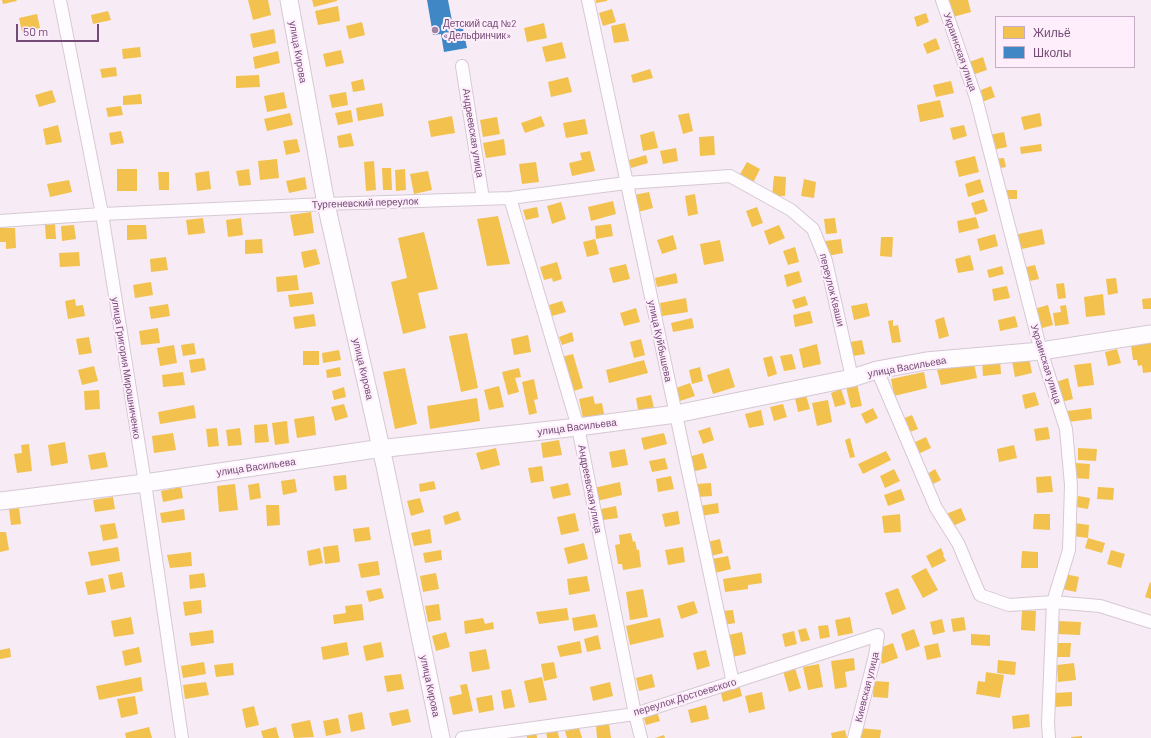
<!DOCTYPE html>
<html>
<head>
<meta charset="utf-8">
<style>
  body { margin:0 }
  #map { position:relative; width:1151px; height:738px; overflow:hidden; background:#f7ecf5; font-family:Barlow,sans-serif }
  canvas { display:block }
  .legend { position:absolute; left:995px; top:16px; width:140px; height:52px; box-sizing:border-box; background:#feedfb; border:1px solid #c6adc5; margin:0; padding:5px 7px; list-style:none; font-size:12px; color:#724c75 }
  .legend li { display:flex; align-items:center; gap:8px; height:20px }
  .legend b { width:20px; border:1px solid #c6adc5 }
  .scale { position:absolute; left:16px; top:24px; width:83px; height:18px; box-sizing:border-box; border:2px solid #724c75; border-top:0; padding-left:5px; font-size:12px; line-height:14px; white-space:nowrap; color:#724c75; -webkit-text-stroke:3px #feedfb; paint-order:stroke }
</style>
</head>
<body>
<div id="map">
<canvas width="1151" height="738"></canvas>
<ul class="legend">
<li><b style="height:11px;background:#f2c14e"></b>Жильё</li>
<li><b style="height:11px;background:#3f88c5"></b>Школы</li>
</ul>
<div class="scale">50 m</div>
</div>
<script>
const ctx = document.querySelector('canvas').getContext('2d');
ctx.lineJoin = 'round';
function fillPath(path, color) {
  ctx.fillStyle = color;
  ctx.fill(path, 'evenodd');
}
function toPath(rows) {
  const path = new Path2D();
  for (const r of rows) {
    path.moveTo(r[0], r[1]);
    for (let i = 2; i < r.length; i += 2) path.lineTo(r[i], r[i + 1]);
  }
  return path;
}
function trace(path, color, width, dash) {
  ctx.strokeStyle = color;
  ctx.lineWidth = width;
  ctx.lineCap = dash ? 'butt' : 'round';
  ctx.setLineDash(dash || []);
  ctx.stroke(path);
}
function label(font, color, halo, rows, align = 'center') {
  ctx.font = font + ' Barlow,sans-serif';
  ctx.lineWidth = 4;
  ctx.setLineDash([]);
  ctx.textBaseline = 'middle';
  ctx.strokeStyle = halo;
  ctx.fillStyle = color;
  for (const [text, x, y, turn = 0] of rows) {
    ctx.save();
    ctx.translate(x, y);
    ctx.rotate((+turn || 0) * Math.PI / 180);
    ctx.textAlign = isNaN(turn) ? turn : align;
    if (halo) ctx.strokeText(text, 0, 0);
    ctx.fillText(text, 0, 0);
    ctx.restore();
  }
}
fillPath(toPath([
  [2,0,16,0,17,1,3,4],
  [248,0,268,0,271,15,253,20],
  [312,0,337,0,337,1,314,7],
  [596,0,607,0,607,1,596,3],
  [948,0,968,0,971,12,953,17],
  [338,6,340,21,318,25,315,11],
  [612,9,616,22,603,26,599,13],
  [108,11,111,20,93,24,91,15],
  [926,13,929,22,917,27,914,17],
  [37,14,40,28,22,32,19,18],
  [362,22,365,35,349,39,346,26],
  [544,23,547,38,527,42,524,28],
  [625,23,629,41,614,43,611,26],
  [274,29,276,43,253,48,250,34],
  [936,38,940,49,927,54,923,44],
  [562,42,566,58,546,62,542,47],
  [140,47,141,57,123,59,122,49],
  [341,50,344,63,326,67,323,54],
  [278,51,280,63,255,69,253,57],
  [983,57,987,70,972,75,969,62],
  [116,67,117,76,102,78,100,69],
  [650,69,653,78,633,83,631,75],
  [259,75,260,87,236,88,236,76],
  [568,77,572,92,551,97,548,82],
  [363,79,365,90,353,92,351,82],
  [951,81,954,93,936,97,933,85],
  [991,86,995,97,982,102,981,90],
  [52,90,56,102,39,107,35,95],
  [284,92,287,108,267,112,264,96],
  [346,92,348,105,332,108,329,95],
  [141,94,142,104,123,105,123,96],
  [940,100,944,117,920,122,917,105],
  [382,103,384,116,358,121,356,108],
  [121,106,123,115,108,117,106,108],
  [351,110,353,122,338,125,335,113],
  [290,113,293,125,267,131,264,119],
  [689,113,693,131,683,134,678,115],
  [1040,113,1042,126,1024,130,1021,117],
  [452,116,455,133,431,137,428,121],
  [541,116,545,126,525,133,521,123],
  [497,117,500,134,483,137,480,120],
  [585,119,588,134,566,138,563,123],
  [58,125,62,142,46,145,43,129],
  [964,125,967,136,953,140,950,128],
  [121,131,124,143,111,145,109,133],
  [654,131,658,148,643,151,640,135],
  [1004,132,1007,147,992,150,989,135],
  [351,133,354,146,339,148,337,136],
  [714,136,715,155,700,156,699,137],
  [297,139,300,152,286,155,283,141],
  [504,139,506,155,486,158,483,143],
  [1041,144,1042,151,1021,154,1020,147],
  [676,148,678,161,663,164,660,151],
  [590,151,595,171,572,176,569,163,582,160,580,153],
  [646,155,648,163,631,168,629,160],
  [975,156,979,172,959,177,955,161],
  [1004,158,1006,167,996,169,994,159],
  [277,159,279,178,260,180,258,161],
  [374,161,376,190,366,191,364,162],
  [536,162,539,182,522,184,519,164],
  [747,162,760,169,753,183,739,176],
  [382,168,391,168,392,190,383,190],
  [117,169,137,169,137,191,117,191],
  [249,169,251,185,239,186,236,171],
  [405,169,406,190,396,191,395,170],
  [209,171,211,189,197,191,195,173],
  [428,171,432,190,414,194,410,174],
  [158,172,169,172,169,190,159,190],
  [774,176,786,177,785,196,772,196],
  [305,177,307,189,289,193,286,181],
  [804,179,816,182,814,198,801,196],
  [980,179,984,192,968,197,965,184],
  [69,180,72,192,50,197,47,184],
  [1003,190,1017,190,1017,199,1003,199],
  [649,192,653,208,638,212,634,195],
  [695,194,698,214,688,216,685,196],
  [984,199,988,211,975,215,971,203],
  [613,201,616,214,591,221,588,207],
  [561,202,566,219,552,224,547,206],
  [537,207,539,217,526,220,523,210],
  [757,207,763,223,752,227,746,211],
  [311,212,314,233,294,236,290,215],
  [498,216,510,264,487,266,477,219],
  [976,217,979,228,959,233,957,221],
  [203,218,205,233,188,235,186,220],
  [241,218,243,235,228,237,226,220],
  [835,218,837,233,826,234,824,219],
  [55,224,56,239,46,239,45,225],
  [611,224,613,236,596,239,595,226],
  [74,225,76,239,62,241,61,226],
  [127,225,146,225,147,239,127,240],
  [779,225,785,238,769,245,764,231],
  [0,228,15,228,16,248,6,249,6,242,0,242],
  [1042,229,1045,244,1017,250,1014,235],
  [424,232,438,289,418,293,426,328,403,334,391,282,407,278,398,238],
  [995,234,998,246,980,251,977,239],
  [673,235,677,249,662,254,657,240],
  [881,237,893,237,892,257,880,256],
  [262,239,263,253,245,254,245,240],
  [595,239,599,254,587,257,583,242],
  [841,239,843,253,827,256,825,241],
  [720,240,724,261,704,265,700,244],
  [795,247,799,262,788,265,783,251],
  [316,249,320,264,304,268,301,252],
  [79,252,80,266,60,267,59,253],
  [970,255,974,270,958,273,955,259],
  [166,257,168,270,151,272,150,259],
  [557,262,562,279,553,282,552,278,544,280,540,267],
  [626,264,630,279,613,283,609,268],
  [1035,265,1039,279,1025,282,1022,268],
  [1002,266,1004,274,989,278,987,270],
  [799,271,802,282,787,287,784,275],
  [676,273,678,283,657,287,655,278],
  [297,275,299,290,277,292,276,277],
  [1116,278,1118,293,1108,295,1106,279],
  [151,282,153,295,135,298,133,285],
  [1064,283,1066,298,1058,299,1056,284],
  [1007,286,1010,298,994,301,992,289],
  [312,292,314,304,290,307,288,295],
  [1103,294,1105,315,1086,317,1084,297],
  [805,296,808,305,795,309,792,300],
  [686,298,688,312,662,316,660,303],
  [1151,298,1151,309,1143,309,1142,299],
  [75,299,76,306,83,305,85,316,68,319,65,301],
  [562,301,566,312,552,316,549,305],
  [867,303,870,316,854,320,851,306],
  [168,304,170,316,151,319,149,307],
  [1048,305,1053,325,1039,329,1034,309],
  [1066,305,1069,324,1055,326,1053,313,1061,312,1060,306],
  [636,308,640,322,624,326,620,313],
  [810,311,813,323,795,327,793,315],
  [314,314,316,326,295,329,293,317],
  [1015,316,1018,327,1000,331,998,320],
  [944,317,949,336,939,339,935,320],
  [692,318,694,328,673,332,671,323],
  [893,320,893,326,898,325,901,342,892,343,888,321],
  [158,328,160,343,141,345,139,331],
  [572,332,574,341,562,345,559,337],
  [467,333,478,388,461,392,449,336],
  [528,335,531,352,514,355,511,339],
  [89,337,92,353,79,355,76,339],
  [1130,338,1151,340,1151,372,1143,373,1142,365,1138,366,1137,360,1133,360],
  [641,339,645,355,634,358,630,342],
  [862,340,865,354,853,356,850,342],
  [194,343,196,354,183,356,181,345],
  [817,344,821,364,803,368,799,349],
  [174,345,177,363,160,366,157,348],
  [1117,349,1121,363,1108,366,1105,352],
  [339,350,341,360,323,363,322,353],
  [303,351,319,351,319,365,303,365],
  [573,354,583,388,571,392,561,357],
  [792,354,796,369,784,371,780,356],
  [772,356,777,374,768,377,763,358],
  [204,358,206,370,191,373,189,360],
  [1029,358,1032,373,1015,377,1012,361],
  [1000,359,1001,374,983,376,982,361],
  [644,360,648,373,609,383,606,370],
  [974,363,977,378,941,385,937,370],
  [1091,363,1094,385,1078,387,1074,365],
  [94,366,98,381,82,385,78,370],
  [340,367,341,376,327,378,326,370],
  [700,367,703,381,692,384,689,370],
  [405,368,417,424,395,429,383,372],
  [519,368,521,377,515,378,519,392,508,395,502,372],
  [729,368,735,387,713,394,707,375],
  [183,372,185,385,163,387,162,375],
  [924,372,927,388,894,396,891,379],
  [1068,378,1073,399,1061,402,1056,382],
  [534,379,538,399,534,400,537,413,529,415,522,382],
  [690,383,695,396,680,401,676,388],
  [857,384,862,406,851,408,846,387],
  [499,386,504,407,489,410,484,390],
  [344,387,346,397,334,400,332,391],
  [841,389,846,404,835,407,831,393],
  [99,390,100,409,85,410,84,391],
  [1035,392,1039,405,1025,409,1022,395],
  [651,395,654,408,638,410,636,398],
  [806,395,810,409,798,412,795,398],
  [593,396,595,404,602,403,604,414,583,418,579,399],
  [477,398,480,421,430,429,427,406],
  [828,400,832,422,817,426,812,403],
  [344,404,348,417,335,421,331,407],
  [783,404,787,417,774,421,770,407],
  [194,405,196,418,160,424,158,412],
  [873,408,878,418,866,424,861,414],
  [1091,408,1092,419,1068,422,1067,411],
  [761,410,764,425,749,428,745,414],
  [912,415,918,429,907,433,902,419],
  [314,416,316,435,297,438,294,419],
  [287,421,289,443,275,445,272,423],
  [267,424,269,442,255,443,254,425],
  [710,427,714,440,703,444,698,431],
  [1048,427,1050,439,1036,441,1034,429],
  [217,428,219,446,208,447,206,429],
  [240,428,242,445,228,446,226,430],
  [173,433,176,450,154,453,152,436],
  [664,433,667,444,644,450,641,438],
  [926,437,931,448,918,454,913,443],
  [850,438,855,457,850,458,845,440],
  [559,440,562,455,543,458,541,443],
  [65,442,68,463,51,466,48,445],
  [29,444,32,471,17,473,14,454,22,453,21,445],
  [1014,445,1017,458,999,462,997,449],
  [496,448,500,465,481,470,476,453],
  [1078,448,1097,449,1096,461,1078,460],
  [625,449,628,465,612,468,609,452],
  [886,451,891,460,863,474,858,464],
  [105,452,108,467,91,470,88,455],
  [703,453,707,468,692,472,688,457],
  [665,458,668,469,652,472,649,461],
  [1075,463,1090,464,1089,479,1074,478],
  [542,466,544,481,531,483,528,468],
  [894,469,900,481,885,488,880,476],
  [935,469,941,480,929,486,924,476],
  [346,475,347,489,335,491,333,476],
  [671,476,674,489,658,492,656,479],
  [1051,476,1053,492,1037,493,1036,477],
  [295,479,297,492,283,495,281,481],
  [434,481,436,489,420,492,419,484],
  [620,482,622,495,597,501,594,488],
  [259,483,261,498,250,500,248,485],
  [568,483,571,495,553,499,550,487],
  [711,483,712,496,697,497,696,484],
  [235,484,238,510,219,512,217,486],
  [181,487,183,498,163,502,161,491],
  [1098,487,1114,488,1113,500,1097,499],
  [901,489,905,500,888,506,884,495],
  [1078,496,1090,498,1088,509,1076,507],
  [113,497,115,509,95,512,93,500],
  [420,498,424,512,411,516,407,501],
  [718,503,719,513,701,516,699,506],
  [266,505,279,505,280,525,267,526],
  [616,506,618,518,603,520,601,509],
  [19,508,21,524,11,525,9,509],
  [961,508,966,520,951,527,946,514],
  [184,509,185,520,162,523,160,513],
  [458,511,461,520,445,525,443,516],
  [678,511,680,524,665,527,662,514],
  [575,513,579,531,561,535,557,517],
  [900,514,901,532,884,533,882,516],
  [1034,514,1050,514,1050,530,1033,529],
  [115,523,118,538,103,541,100,525],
  [1074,523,1089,525,1088,538,1105,543,1102,553,1085,548,1088,538,1072,536],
  [369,527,371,540,355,542,353,529],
  [430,529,432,543,414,546,411,533],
  [0,532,6,532,9,550,0,552],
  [631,533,633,542,635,541,637,550,639,550,641,567,623,570,622,564,618,564,615,545,620,544,619,535],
  [720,539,723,553,707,557,703,543],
  [584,543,588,559,568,564,564,548],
  [338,545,340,562,325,564,323,547],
  [118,547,120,561,91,566,88,552],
  [683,547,685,562,668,565,665,550],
  [320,548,323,563,309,566,307,551],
  [941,548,944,555,943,555,946,561,932,568,926,556],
  [441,550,442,560,425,563,423,553],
  [1111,550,1125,554,1121,568,1107,564],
  [1022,551,1038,552,1038,568,1021,568],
  [191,552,192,566,170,568,167,555],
  [728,556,731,569,715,573,712,559],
  [378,561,380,575,361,578,358,564],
  [926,568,938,590,923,598,911,576],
  [122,572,125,587,111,590,108,575],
  [204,573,206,587,190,589,189,575],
  [436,573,439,589,423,592,420,576],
  [761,573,762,583,748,585,748,589,725,592,723,579],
  [1065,574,1079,577,1076,592,1062,589],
  [587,576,590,591,569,595,567,579],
  [103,578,106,592,88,595,85,582],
  [1150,582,1151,583,1151,599,1145,597],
  [381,588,384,598,369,602,366,591],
  [898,588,906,609,892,615,885,593],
  [643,589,648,617,630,620,626,592],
  [201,600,202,613,185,616,183,602],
  [694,601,698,613,681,619,677,606],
  [362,604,364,620,334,624,333,615,346,613,345,606],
  [439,604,441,620,428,622,425,606],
  [567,608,569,620,539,624,536,612],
  [733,610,735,623,724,625,722,611],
  [1022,610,1036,611,1035,631,1021,630],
  [595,614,598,627,574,631,572,618],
  [131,617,134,634,114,637,111,621],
  [850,617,853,633,838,636,835,620],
  [964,617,966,630,953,632,951,619],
  [483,618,485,624,493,622,494,629,465,634,464,621],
  [660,618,664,637,630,645,626,626],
  [942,619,945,632,933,635,930,622],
  [1057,621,1081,622,1080,635,1057,634],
  [828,625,830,637,820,639,818,626],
  [806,628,810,640,801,642,798,630],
  [914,629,920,646,906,651,901,634],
  [213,630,214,643,191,646,189,633],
  [794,631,797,644,785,647,782,634],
  [446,632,450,647,436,651,432,636],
  [742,632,746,654,728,658,724,636],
  [971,634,990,635,990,646,971,645],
  [598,635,601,649,587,652,584,639],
  [580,641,582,653,560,657,557,646],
  [347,642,349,655,323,660,321,647],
  [381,642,384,657,366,661,363,646],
  [893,643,898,658,882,664,877,649],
  [938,643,941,657,927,660,924,646],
  [1057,643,1071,643,1070,657,1057,657],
  [139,647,142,662,125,666,122,651],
  [10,648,11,657,0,659,0,650],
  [486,649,490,669,472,672,469,652],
  [706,650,710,666,697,670,693,653],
  [854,658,855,670,845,672,847,687,835,689,831,661],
  [998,660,1016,662,1015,675,997,673],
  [204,662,206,674,183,678,181,666],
  [554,662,557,678,544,681,541,664],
  [233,663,234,675,216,677,214,665],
  [1074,663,1076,680,1058,682,1057,665],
  [819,664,823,687,808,690,803,667],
  [795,668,801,688,789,692,783,671],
  [986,672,1004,675,1000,698,976,694,978,681,985,682],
  [401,674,404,689,387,692,384,676],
  [652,674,655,687,639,691,636,678],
  [141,677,143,691,99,700,96,686],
  [542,677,547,700,529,703,524,681],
  [874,681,889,682,888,698,873,697],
  [206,682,209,695,185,699,183,685],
  [610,682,613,696,593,701,590,687],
  [467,684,473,711,453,715,449,697,462,694,460,685],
  [739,684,742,696,723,702,720,689],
  [511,689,515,707,504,709,501,691],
  [762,692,765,709,749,713,745,696],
  [1072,692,1072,706,1055,707,1054,693],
  [492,695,494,710,479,713,476,698],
  [135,696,138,714,121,718,117,699],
  [706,705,709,719,691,723,688,710],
  [254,706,259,725,246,728,242,709],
  [408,709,411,722,392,726,389,713],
  [657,711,660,721,646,725,643,715],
  [362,712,365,729,351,732,348,715],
  [1029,714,1030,727,1013,729,1012,716],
  [338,718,341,733,326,736,323,721],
  [310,720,314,737,294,738,291,724],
  [609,724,611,738,597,738,596,726],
  [149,727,152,738,126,738,125,733],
  [276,727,279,738,263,738,261,731],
  [557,728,559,738,547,738,546,731],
  [579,728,582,738,567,738,565,731],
  [859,728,881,730,880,738,858,738],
  [845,730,847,738,832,738,831,733],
  [536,731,537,738,527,738,526,733],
  [664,735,665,738,655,738],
  [1082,736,1082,738,1071,738,1071,737]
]), '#f2c14e');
fillPath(toPath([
  [427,0,448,0,453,26,462,24,467,48,444,52,441,34,433,35]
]), '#3f88c5');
const street = toPath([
  [60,0,102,214,145,483,182,738],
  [588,0,733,683],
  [942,0,976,98,1041,351,1066,429,1071,485,1069,550,1053,602,1048,723,1049,738],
  [462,66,483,199],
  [510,198,578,427,635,714,641,738],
  [0,221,102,214,326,204,510,198,626,183,730,176,791,210,813,229,826,261,852,378],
  [877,370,936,508,958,543,980,595,1009,605,1053,602,1100,606,1151,622],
  [462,738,635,714,878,635,875,656,854,738]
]);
const secondary = toPath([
  [289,0,326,204,385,466,441,738],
  [0,501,145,483,369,450,578,427,676,414,852,378,877,370,926,361,1041,351,1151,334]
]);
trace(street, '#d5c9d4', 14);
trace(secondary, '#d5c8d4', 19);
trace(street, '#fefcfe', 12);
trace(secondary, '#fefcfe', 17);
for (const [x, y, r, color] of [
  [435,30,4,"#a184a2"]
]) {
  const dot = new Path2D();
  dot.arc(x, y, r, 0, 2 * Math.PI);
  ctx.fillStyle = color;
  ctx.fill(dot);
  trace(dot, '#feedfb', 1.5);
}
label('10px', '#724c75', '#feedfb', [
  ["Детский сад №2",443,24],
  ["«Дельфинчик»",443,36]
], 'left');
label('10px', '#724c75', '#feedfb', [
  ["улица Кирова",298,52,80],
  ["Украинская улица",960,52,71],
  ["Андреевская улица",473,133,81],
  ["Тургеневский переулок",365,203,-2],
  ["переулок Кваши",832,290,76],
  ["улица Куйбышева",660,341,78],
  ["Украинская улица",1046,364,73],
  ["улица Васильева",907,367,-10],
  ["улица Григория Мирошниченко",126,368,81],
  ["улица Кирова",363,369,77],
  ["улица Васильева",577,427,-7],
  ["улица Васильева",256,467,-8],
  ["Андреевская улица",590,489,79],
  ["улица Кирова",430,686,78],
  ["Киевская улица",867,687,-76],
  ["переулок Достоевского",685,697,-17]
]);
</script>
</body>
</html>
